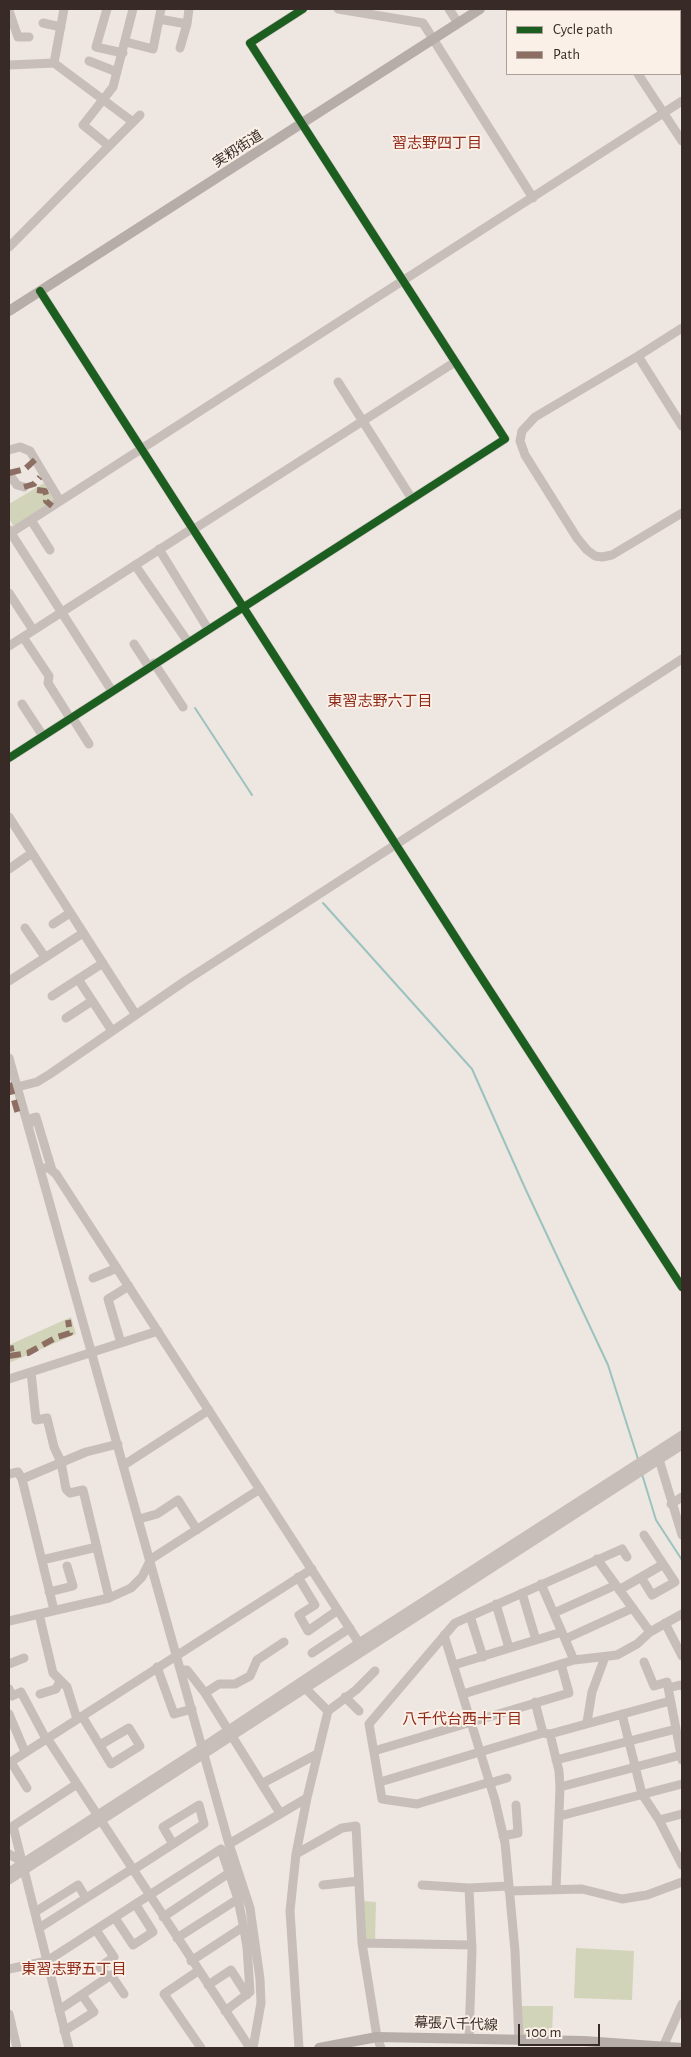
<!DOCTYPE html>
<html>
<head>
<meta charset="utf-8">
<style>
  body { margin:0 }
  #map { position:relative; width:691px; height:2057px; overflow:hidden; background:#eee6e0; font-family:"Alegreya Sans",sans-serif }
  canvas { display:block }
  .frame { position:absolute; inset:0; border:10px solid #382b27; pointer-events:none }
  .legend { position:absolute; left:506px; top:10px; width:175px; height:65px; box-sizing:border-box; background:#fbf0e7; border:1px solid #ada19a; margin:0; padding:6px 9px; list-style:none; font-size:15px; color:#382b27 }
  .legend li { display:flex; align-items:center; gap:10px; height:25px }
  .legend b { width:25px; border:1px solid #ada19a }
  .scale { position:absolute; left:518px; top:2024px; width:82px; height:22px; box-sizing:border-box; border:2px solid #382b27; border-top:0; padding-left:6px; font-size:15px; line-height:18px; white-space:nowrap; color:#382b27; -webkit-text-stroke:4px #fbf0e7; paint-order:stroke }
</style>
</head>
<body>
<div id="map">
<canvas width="691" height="2057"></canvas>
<div class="frame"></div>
<ul class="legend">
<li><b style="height:6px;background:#1b5e20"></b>Cycle path</li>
<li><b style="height:6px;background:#8d6e63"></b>Path</li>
</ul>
<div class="scale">100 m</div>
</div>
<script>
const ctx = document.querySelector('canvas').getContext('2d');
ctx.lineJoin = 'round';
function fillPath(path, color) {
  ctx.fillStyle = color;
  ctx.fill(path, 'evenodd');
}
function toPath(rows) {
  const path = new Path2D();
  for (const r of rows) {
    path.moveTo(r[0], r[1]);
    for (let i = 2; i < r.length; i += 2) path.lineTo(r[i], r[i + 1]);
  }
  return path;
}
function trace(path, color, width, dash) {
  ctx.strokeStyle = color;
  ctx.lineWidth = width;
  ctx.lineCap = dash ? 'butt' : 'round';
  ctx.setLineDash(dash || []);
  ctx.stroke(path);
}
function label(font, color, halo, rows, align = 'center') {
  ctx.font = font + ' "Alegreya Sans","Noto Sans JP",sans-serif';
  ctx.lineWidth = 4;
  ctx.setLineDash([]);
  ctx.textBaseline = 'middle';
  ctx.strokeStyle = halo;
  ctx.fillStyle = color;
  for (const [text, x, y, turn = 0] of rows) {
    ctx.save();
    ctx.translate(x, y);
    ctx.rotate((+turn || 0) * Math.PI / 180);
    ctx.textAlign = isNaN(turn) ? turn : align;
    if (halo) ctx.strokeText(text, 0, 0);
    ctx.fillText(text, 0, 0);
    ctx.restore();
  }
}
fillPath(toPath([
  [44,483,56,501,14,527,9,518,9,504],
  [71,1317,76,1334,9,1363,9,1345],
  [362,1901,376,1902,375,1941,364,1938],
  [576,1948,634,1951,632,2000,574,1998],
  [521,2006,553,2006,552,2036,523,2036]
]), '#d1d4b8');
trace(toPath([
  [195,708,252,795],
  [323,903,472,1069,525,1188,608,1365,638,1459],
  [642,1474,656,1520,682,1560]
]), '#9ac3bf', 2);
trace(toPath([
  [107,9,96,47,123,53],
  [338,9,423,23,533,198],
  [449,9,458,23],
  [597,9,599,11],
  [9,11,18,37,29,37],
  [647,11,651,9],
  [159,19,187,24],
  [43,23,61,27],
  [126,42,153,49,161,9],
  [180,48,187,24,189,9],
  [89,61,117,72],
  [54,63,64,9],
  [9,65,54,63,133,122],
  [638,74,682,141],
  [109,146,140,115],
  [9,247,109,146,83,125,113,87,133,9],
  [40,291,479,974,682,1287],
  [682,328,638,356,535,417,522,431,520,441,525,455,577,538,587,550,595,556,602,557,612,555,682,513],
  [638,356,682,426],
  [338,382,412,499],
  [9,450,20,447,30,451,60,501],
  [9,474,17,485,24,487],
  [31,520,50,550],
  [194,529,455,362],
  [9,530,112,691],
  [9,534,682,101],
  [159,549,208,629],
  [135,565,188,642],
  [9,593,33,630],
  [23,637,49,676,48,683,70,718],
  [134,644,149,667],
  [9,646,193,528],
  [154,663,183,707],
  [22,704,43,736],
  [72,717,89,744],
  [9,758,505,439,250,43,303,9],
  [9,817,136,1015],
  [9,869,32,853],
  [53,924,70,913],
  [25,928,45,957],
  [78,979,112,1031],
  [9,981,83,933],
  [52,996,103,963],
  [66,1018,92,1001],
  [9,1058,229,1844,250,1908,260,1979,261,2003,253,2048],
  [9,1089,37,1082,50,1074,185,981,682,659],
  [29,1126,32,1118,36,1117,52,1170],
  [40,1168,49,1168,56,1174,361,1646],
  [93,1278,117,1268],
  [121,1343,108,1299,129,1286],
  [31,1372,36,1420,47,1418,54,1447,61,1462,66,1489,70,1493,83,1490,109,1598],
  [9,1379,158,1331],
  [658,1456,682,1535],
  [124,1465,209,1410],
  [9,1474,18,1472,22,1479,54,1610],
  [22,1479,86,1452,118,1444],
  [671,1504,682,1497],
  [139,1519,157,1514,178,1500,197,1530],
  [597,1559,650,1632],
  [42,1560,97,1547],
  [298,1577,315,1605,299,1615,308,1631,338,1610],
  [641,1577,652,1595,675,1582,644,1535],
  [541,1584,574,1660],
  [619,1590,662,1565],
  [49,1592,73,1586,67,1566],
  [522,1593,536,1640],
  [496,1604,509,1648],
  [554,1613,616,1585],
  [39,1614,53,1673,67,1687,77,1719],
  [470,1616,483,1657],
  [9,1621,109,1598,131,1588,142,1577,151,1559,260,1489],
  [665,1623,682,1656],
  [444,1635,495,1800,505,1843,515,1951,519,2040],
  [565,1639,633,1608],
  [312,1653,350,1628],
  [644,1662,654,1686,667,1682,682,1760],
  [9,1664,24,1658],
  [454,1665,562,1632],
  [157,1667,174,1714,192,1709],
  [182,1670,187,1670,205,1693,280,1813],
  [302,1685,328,1711],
  [668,1688,680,1685,682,1686],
  [9,1689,12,1696,21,1692,46,1739],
  [205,1693,219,1684,235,1684,250,1676,257,1660,284,1642],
  [40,1694,56,1689,60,1681],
  [463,1694,574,1660,617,1655,637,1644,650,1632,682,1614],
  [345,1697,359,1711],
  [535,1702,543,1733],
  [9,1714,25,1752],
  [622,1714,642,1794,659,1820,682,1865],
  [82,1716,111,1764,140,1746,129,1728,100,1745],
  [587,1722,592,1692,605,1657],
  [550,1734,559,1771,560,1787,556,1889],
  [47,1738,250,2048],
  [374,1751,569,1693,561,1664],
  [556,1760,676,1729],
  [11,1762,27,1788],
  [9,1763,312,1569],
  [380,1782,543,1733,550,1734,670,1701],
  [490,1782,417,1804,382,1799,369,1724,455,1623,622,1549,627,1557],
  [263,1783,317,1754],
  [490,1783,507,1778],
  [560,1787,681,1755],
  [560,1816,682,1784],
  [659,1820,682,1814],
  [503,1836,518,1833,516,1805],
  [229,1844,307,1798],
  [9,1854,23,1862],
  [296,1854,342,1828,356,1826,362,1943,377,2037,381,2048],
  [133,1870,204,1824,199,1805,163,1827,173,1844],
  [9,1872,203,1747,359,1643,682,1435],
  [9,1880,682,1445],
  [323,1885,359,1881],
  [422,1885,469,1888,509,1886],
  [509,1891,582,1889,622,1899,647,1895,682,1882],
  [35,1912,78,1885,86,1898],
  [163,1917,229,1873],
  [115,1918,133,1945,153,1932,136,1905],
  [39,1928,132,1869],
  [96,1930,114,1957,100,1967,107,1977],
  [177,1938,238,1899],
  [362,1943,472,1945],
  [191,1961,243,1927],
  [9,1969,47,1961,221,1849,238,1899,243,1924,247,1947,250,1992,225,2011],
  [198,1971,164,1994,201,2048],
  [208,1985,231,1970,247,1995],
  [59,2010,111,1975,124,1994],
  [9,2014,17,2048],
  [64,2031,94,2012,82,1995],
  [469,2038,472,1950,469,1888],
  [663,2047,682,2004],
  [69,2048,13,1826,77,1784],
  [299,2048,290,1911,296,1854,307,1798,328,1711,356,1690,375,1671]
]), '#c7beb9', 9);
trace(toPath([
  [9,311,480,9],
  [319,2048,377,2037,584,2041,682,2048]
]), '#b6aca8', 10);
trace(toPath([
  [9,473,25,469,38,457],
  [24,487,34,484,40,477],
  [37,490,45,491,47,498,46,501,52,506],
  [9,1083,18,1114],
  [9,1349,14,1348],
  [9,1356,28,1353,57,1337,70,1333,68,1320]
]), '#8d6e63', 6, [12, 6]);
trace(toPath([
  [40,291,479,974,682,1287],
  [9,758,505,439,250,43,303,9]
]), '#1b5e20', 8);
label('14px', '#382b27', '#fbf0e7', [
  ["実籾街道",238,149,-33],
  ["幕張八千代線",456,2024,2]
]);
label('15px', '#8f2918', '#fbf0e7', [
  ["習志野四丁目",437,143],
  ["東習志野六丁目",380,701],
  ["八千代台西十丁目",462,1719],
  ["東習志野五丁目",74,1969]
]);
</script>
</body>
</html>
